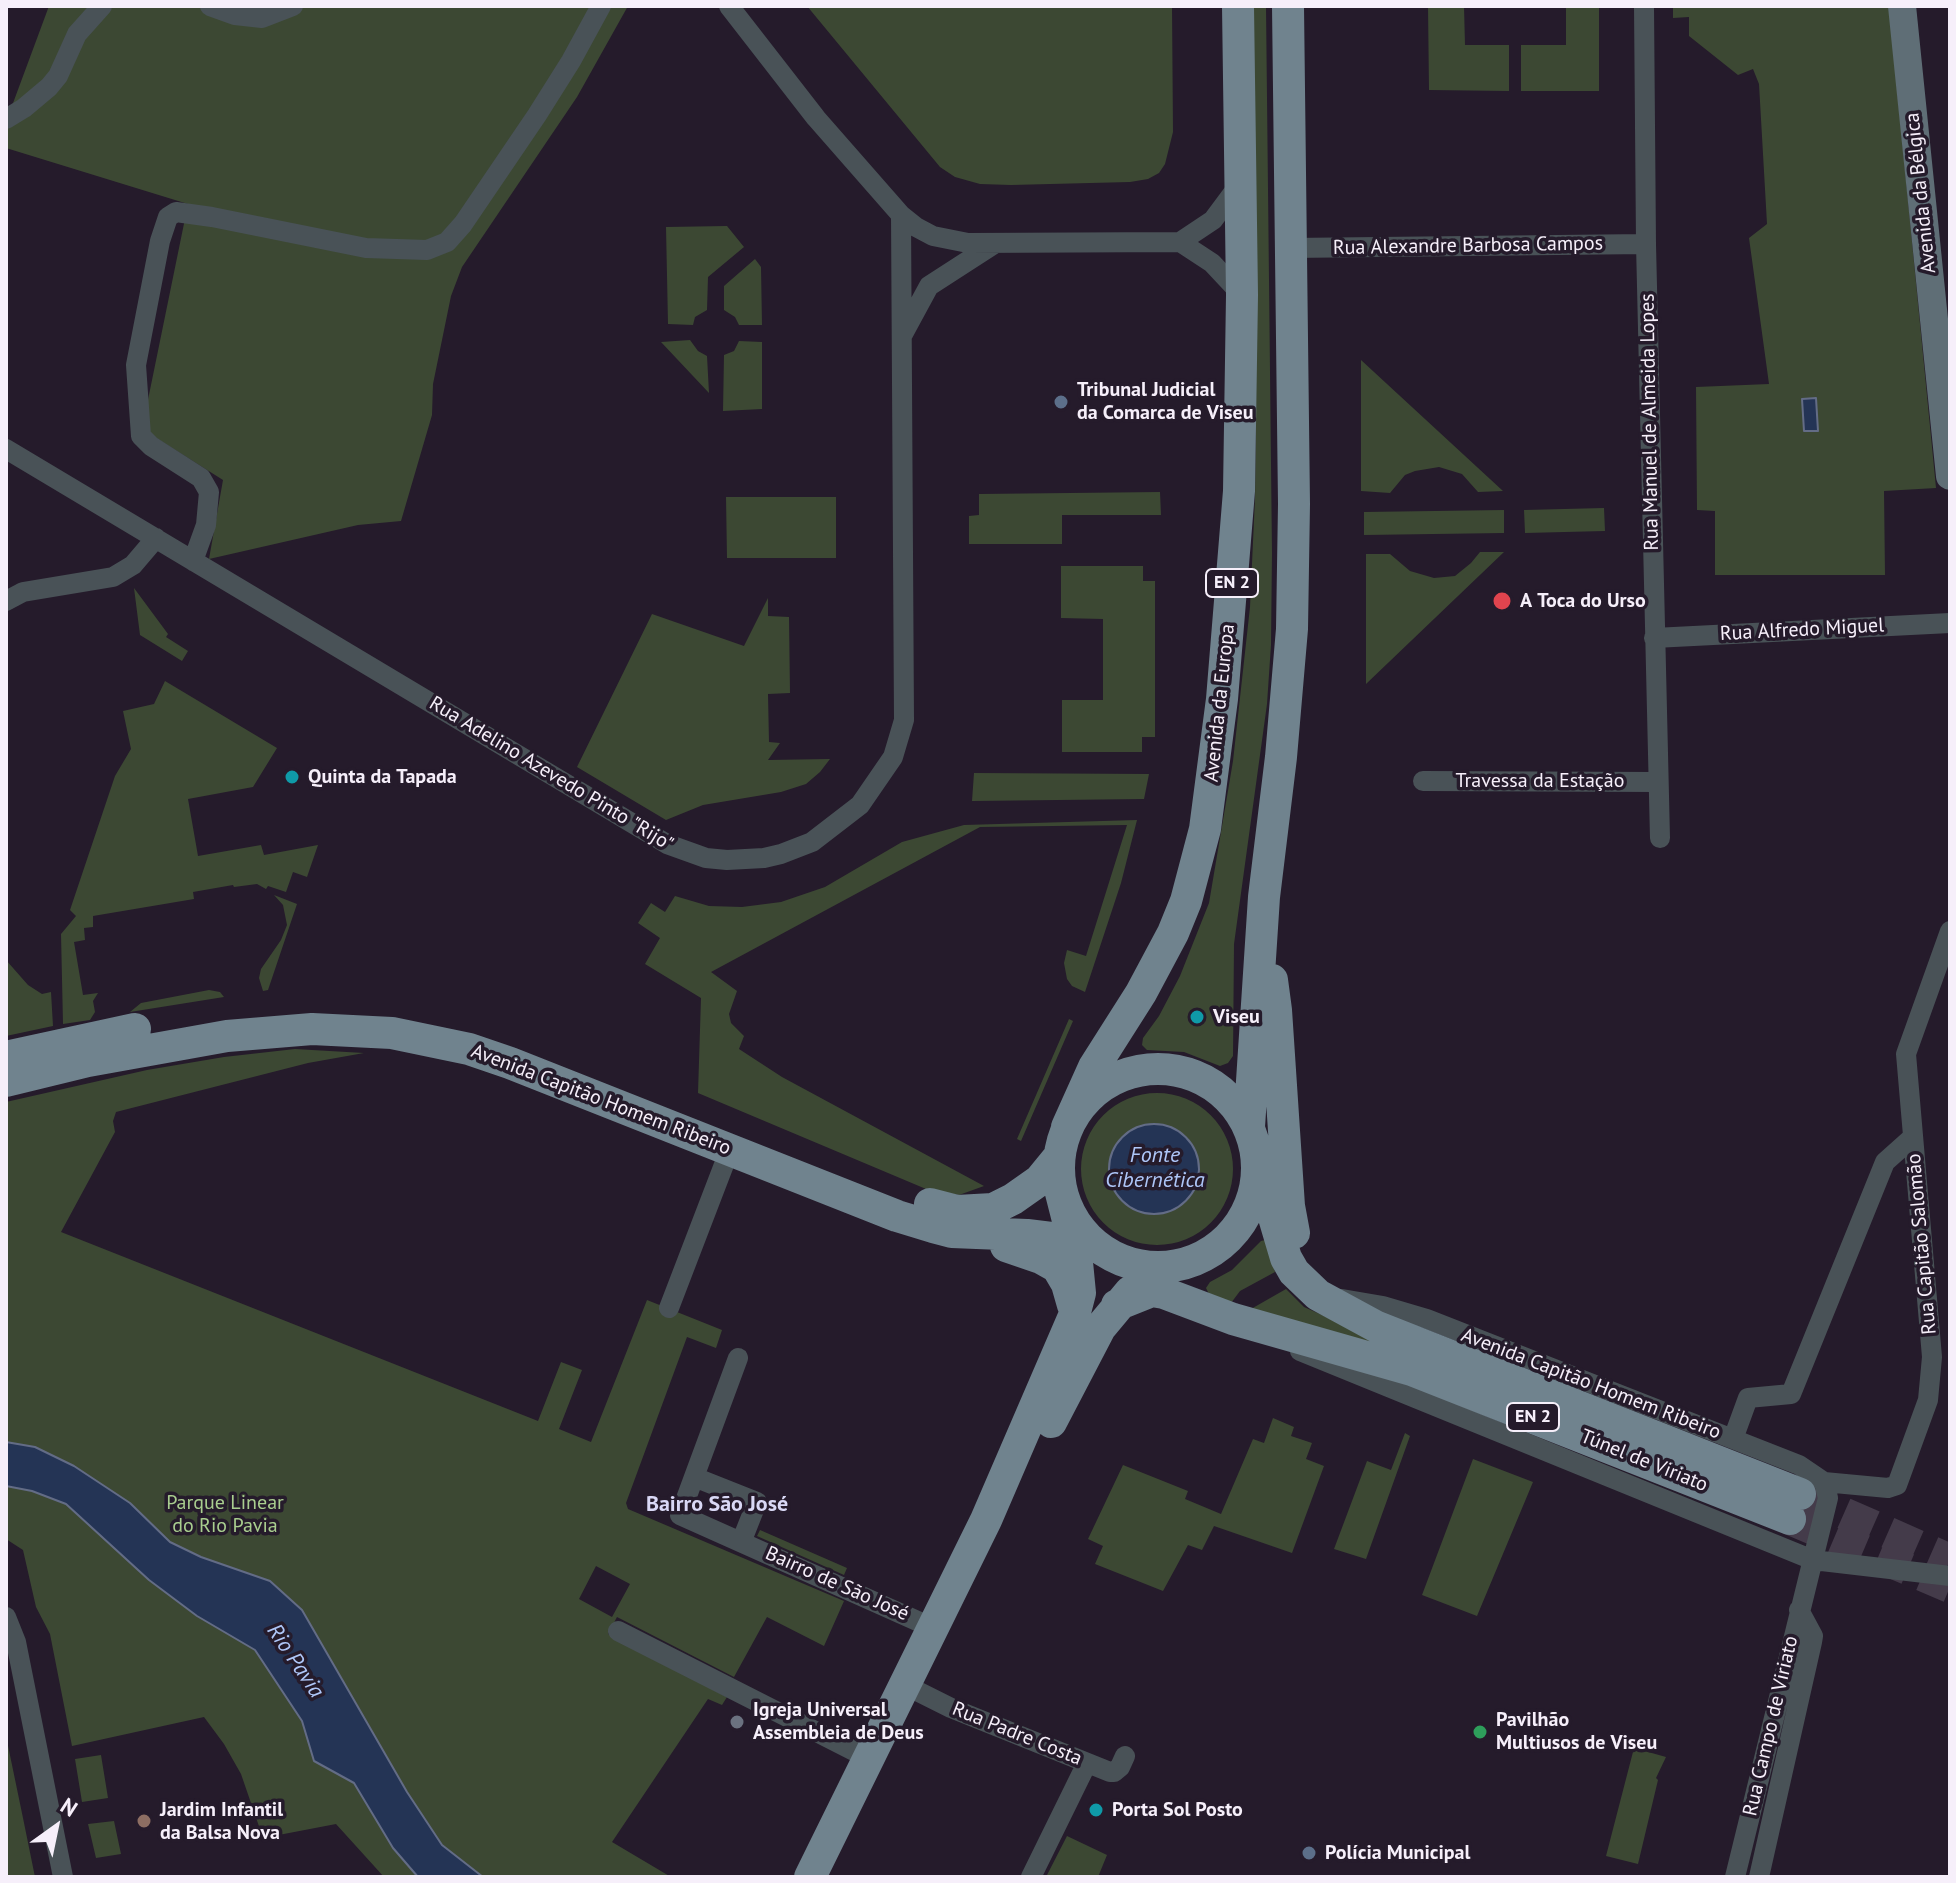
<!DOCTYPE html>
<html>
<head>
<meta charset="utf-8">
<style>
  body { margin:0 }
  #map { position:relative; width:1956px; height:1883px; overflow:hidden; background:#251b2b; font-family:"PT Sans",sans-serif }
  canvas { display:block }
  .frame { position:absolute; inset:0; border:8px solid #f6effa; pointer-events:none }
  .north { position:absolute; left:16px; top:1787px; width:80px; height:80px; -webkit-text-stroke:6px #251b2b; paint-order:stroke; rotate:33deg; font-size:22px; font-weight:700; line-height:32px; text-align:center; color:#f6effa }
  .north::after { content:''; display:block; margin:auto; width:28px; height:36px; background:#f6effa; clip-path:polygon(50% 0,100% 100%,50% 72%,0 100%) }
</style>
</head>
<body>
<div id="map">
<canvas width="1956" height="1883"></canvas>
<div class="frame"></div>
<div class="north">N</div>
</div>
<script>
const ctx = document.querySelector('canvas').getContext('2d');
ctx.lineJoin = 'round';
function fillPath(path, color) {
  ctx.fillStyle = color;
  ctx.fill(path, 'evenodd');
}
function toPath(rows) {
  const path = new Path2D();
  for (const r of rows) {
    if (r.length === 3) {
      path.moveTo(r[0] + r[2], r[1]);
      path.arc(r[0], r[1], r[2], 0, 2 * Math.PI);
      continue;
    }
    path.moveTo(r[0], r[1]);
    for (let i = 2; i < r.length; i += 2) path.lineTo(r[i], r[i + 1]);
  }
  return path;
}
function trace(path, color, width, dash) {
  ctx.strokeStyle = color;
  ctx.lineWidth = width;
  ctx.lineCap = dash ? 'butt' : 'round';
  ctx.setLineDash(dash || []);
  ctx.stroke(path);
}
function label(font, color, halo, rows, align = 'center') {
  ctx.font = font + ' "PT Sans",sans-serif';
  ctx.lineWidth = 7;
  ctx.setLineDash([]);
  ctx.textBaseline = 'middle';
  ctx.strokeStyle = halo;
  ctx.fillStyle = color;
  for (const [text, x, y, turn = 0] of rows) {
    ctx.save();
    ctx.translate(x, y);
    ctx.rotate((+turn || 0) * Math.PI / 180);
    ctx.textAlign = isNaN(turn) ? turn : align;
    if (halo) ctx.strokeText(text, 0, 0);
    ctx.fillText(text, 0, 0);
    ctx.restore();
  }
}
fillPath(toPath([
  [49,6,211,6,235,15,292,6,628,6,577,97,462,267,451,296,433,384,432,415,401,521,358,525,209,559,223,480,142,429,188,204,6,148,6,122],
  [807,6,1172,6,1173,132,1165,164,1159,173,1148,179,1130,182,1011,185,980,184,955,177,940,167],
  [1251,6,1266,6,1272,553,1271,645,1267,704,1234,944,1233,1056,1228,1063,1220,1066,1184,1052,1147,1050,1142,1045,1143,1038,1159,1016,1180,976,1209,903,1233,761,1250,607,1255,498,1256,422],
  [1428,6,1464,6,1465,45,1509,45,1509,91,1429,90],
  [1566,6,1599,6,1599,91,1521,91,1521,45,1566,45],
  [1673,6,1889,6,1936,488,1884,491,1885,575,1715,575,1715,511,1697,510,1696,387,1769,384,1749,238,1767,224,1759,84,1753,69,1738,75,1689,36,1689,17,1673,18],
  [727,226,744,247,708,277,707,310,695,317,693,325,668,324,666,227],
  [755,259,761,267,762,325,739,325,735,317,724,310,724,286],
  [690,340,698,351,707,356,709,393,661,342],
  [739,341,762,342,762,409,723,411,724,355,734,351],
  [1361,360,1503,491,1478,492,1462,474,1439,467,1415,471,1405,475,1390,493,1361,491],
  [1160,492,1161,515,1062,515,1062,544,969,544,969,516,979,515,979,494],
  [726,497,836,497,836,558,727,558],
  [1604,508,1605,531,1525,533,1524,510],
  [1504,510,1504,533,1364,535,1364,512],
  [1480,552,1504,552,1366,684,1366,554,1390,554,1410,571,1434,578,1455,576,1471,563],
  [1061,566,1143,566,1143,581,1155,581,1155,737,1142,737,1142,752,1062,752,1062,700,1103,700,1103,619,1061,618],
  [134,588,168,634,166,637,188,651,182,661,140,635],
  [768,598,768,616,789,617,790,693,768,694,769,742,780,743,768,760,830,759,820,772,806,784,781,792,703,805,666,820,577,767,652,614,744,646],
  [165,681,277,748,253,787,188,799,198,856,261,845,264,855,318,845,307,877,293,872,286,892,268,886,266,889,257,884,234,887,233,885,193,892,194,899,93,916,93,927,84,928,85,940,74,942,83,995,98,993,93,1001,95,1012,90,1020,63,1024,61,934,76,916,70,910,115,776,131,749,123,711,154,704],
  [974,773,1149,774,1144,799,972,801],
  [1137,820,1121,883,1085,992,1072,986,1067,979,1064,963,1067,950,1086,956,1127,825,980,827,711,972,737,991,729,1014,731,1023,744,1036,739,1049,782,1077,984,1186,959,1195,926,1189,698,1093,701,998,645,964,660,938,638,923,651,903,665,912,675,896,709,906,742,907,781,902,825,887,902,842,964,825],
  [274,895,297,904,268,990,263,991,259,978,261,969,281,940,287,925,283,905],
  [6,960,28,985,42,994,51,992,53,1026,6,1036],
  [209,990,220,992,224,997,130,1012,141,1003],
  [1069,1019,1073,1021,1021,1141,1017,1139],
  [295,1049,364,1053,308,1063,116,1112,113,1121,115,1132,61,1232,538,1421,561,1362,582,1370,559,1429,591,1442,647,1300,722,1330,716,1348,687,1337,626,1503,628,1509,844,1601,824,1646,767,1617,734,1677,617,1617,608,1634,727,1697,722,1705,708,1699,612,1842,671,1877,384,1877,336,1824,263,1838,241,1774,224,1744,204,1717,72,1746,50,1634,36,1607,23,1550,6,1539,6,1102,147,1070,224,1057],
  [596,1566,630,1584,612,1617,579,1599],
  [1157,1169,76],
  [1265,1240,1268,1244,1275,1272,1240,1291,1231,1303,1209,1294,1206,1288,1210,1282,1232,1270,1261,1241],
  [1286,1289,1304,1307,1440,1367,1251,1309],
  [1273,1418,1294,1427,1291,1436,1312,1443,1306,1459,1324,1466,1292,1553,1214,1526,1202,1550,1188,1545,1163,1591,1095,1564,1103,1546,1088,1539,1123,1465,1188,1491,1185,1499,1221,1514,1253,1439,1264,1443],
  [1405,1433,1410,1436,1366,1559,1334,1549,1367,1461,1391,1470],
  [1473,1459,1533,1482,1477,1616,1422,1595],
  [760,1530,847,1568,844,1575,757,1536],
  [6,1736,23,1818,35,1877,6,1877],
  [1634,1748,1666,1757,1656,1778,1658,1780,1638,1864,1606,1856],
  [101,1755,108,1798,82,1802,75,1759],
  [114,1821,121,1854,96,1858,88,1824],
  [1067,1836,1107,1855,1098,1877,1046,1877]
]), '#3c4833');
const water = toPath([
  [1816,398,1818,431,1804,431,1802,399,1816,398],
  [1154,1169,45],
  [6,1442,35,1447,74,1466,130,1503,170,1542,201,1557,270,1581,302,1610,407,1792,442,1845,483,1877,418,1877,393,1848,354,1783,314,1761,302,1721,255,1650,197,1616,149,1580,66,1504,32,1491,6,1486,6,1442]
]);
fillPath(water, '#243455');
trace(water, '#636c86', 2);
trace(toPath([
  [1800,1494,1950,1560],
  [1790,1519,1950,1587]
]), '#443b4a', 32, [32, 16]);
trace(toPath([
  [210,6,235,15,262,18,293,6],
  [729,6,816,118,901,215,916,227,933,236,968,243,1180,242],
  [1644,6,1646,244,1660,838],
  [6,119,24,108,49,87,58,76,77,34,102,6],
  [1239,185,1213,220,1180,242,1212,263,1242,295],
  [1290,248,1646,244],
  [903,334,929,286,994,244],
  [6,449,667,844,706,858,727,860,764,858,781,854,812,842,860,805,893,757,904,720,901,215],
  [193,561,206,525,209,492,201,478,151,446,141,436,136,365,160,241,168,217,176,212,212,217,366,248,427,250,447,242,463,224,537,115,571,61,601,6],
  [6,601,23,592,113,577,133,565,156,538],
  [1654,638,1950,623],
  [1423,781,1656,782],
  [1342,1299,1383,1306,1427,1319,1799,1465,1824,1482,1828,1498,1735,1877],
  [669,1308,730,1149],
  [1300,1351,1813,1560,1950,1576],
  [1733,1439,1748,1398,1791,1394,1885,1162,1913,1137],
  [694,1477,738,1358],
  [1824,1482,1888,1488,1897,1485,1928,1400,1932,1357,1906,1054,1950,931],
  [742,1540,757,1502,694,1477,680,1515,933,1628],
  [6,1617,16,1642,63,1877],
  [618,1631,868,1758],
  [905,1685,951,1708,1110,1772,1114,1772,1120,1767,1125,1756],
  [1031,1877,1087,1763],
  [1759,1877,1812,1642,1813,1636,1799,1610]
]), '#495257', 20);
trace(toPath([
  [1902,6,1950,476]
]), '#5f6e76', 28);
trace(toPath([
  [1272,980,1276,1010,1289,1206,1294,1233],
  [6,1057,135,1029],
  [1158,1168,99],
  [6,1081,88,1061,227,1036,312,1029,392,1033,469,1049,510,1063,897,1216,933,1227,952,1232,1027,1235,1092,1243],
  [1067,1127,1094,1067,1141,993,1173,933,1186,901,1205,829,1222,699,1239,491,1242,295,1238,6],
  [1249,1127,1264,897,1281,757,1292,629,1294,504,1288,6],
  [1257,1160,1286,1258,1294,1272,1318,1295,1377,1327,1800,1494],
  [930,1204,957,1211,993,1209,1013,1199,1040,1180,1058,1158],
  [1006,1246,1041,1258,1057,1267,1067,1284,1073,1305],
  [1117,1305,1152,1291,1164,1293,1233,1319,1412,1370,1790,1519],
  [1051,1422,1100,1328,1130,1292],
  [810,1877,986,1520,1074,1316,1080,1293,1076,1252,1060,1189]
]), '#70838e', 32);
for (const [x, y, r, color] of [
  [1061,402,8,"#5c6f8a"],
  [1502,601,10,"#e0444e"],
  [292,777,8,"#0f9aa8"],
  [1197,1017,8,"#0f9aa8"],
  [737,1722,8,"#6b7280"],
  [1480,1732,8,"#2e9e5b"],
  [1096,1810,8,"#0f9aa8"],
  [144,1821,8,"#8d6e63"],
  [1309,1853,8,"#5c6f8a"]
]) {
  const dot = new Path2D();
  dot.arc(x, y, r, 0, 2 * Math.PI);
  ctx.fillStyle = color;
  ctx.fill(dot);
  trace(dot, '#251b2b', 3);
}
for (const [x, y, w] of [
  [1232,583,52],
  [1533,1417,52]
]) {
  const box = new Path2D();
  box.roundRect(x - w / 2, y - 14, w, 28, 6);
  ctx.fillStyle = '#251b2b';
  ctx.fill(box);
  trace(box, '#f6effa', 2);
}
label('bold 18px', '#f6effa', null, [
  ["EN 2",1232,583],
  ["EN 2",1533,1417]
]);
label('20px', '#f6effa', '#251b2b', [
  ["Avenida da Bélgica",1921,193,-96],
  ["Rua Alexandre Barbosa Campos",1468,246,-1],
  ["Rua Manuel de Almeida Lopes",1650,422,-91],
  ["Rua Alfredo Miguel",1802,630,-3],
  ["Avenida da Europa",1220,703,-84],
  ["Rua Adelino Azevedo Pinto \"Rijo\"",551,774,31],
  ["Travessa da Estação",1540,781],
  ["Avenida Capitão Homem Ribeiro",601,1100,21],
  ["Rua Capitão Salomão",1922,1244,-95],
  ["Avenida Capitão Homem Ribeiro",1591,1384,21],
  ["Túnel de Viriato",1644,1461,22],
  ["Bairro de São José",837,1584,24],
  ["Rua Campo de Viriato",1771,1726,-77],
  ["Rua Padre Costa",1017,1734,22]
]);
label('bold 20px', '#f6effa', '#251b2b', [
  ["Tribunal Judicial",1077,390],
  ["da Comarca de Viseu",1077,413],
  ["A Toca do Urso",1520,601],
  ["Quinta da Tapada",308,777],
  ["Viseu",1213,1017],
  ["Igreja Universal",753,1710],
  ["Assembleia de Deus",753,1733],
  ["Pavilhão",1496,1720],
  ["Multiusos de Viseu",1496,1743],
  ["Jardim Infantil",160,1810],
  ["da Balsa Nova",160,1833],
  ["Porta Sol Posto",1112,1810],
  ["Polícia Municipal",1325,1853]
], 'left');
label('20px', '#a9ce8f', '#251b2b', [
  ["Parque Linear",225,1503],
  ["do Rio Pavia",225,1526]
]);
label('italic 22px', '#aec6f8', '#251b2b', [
  ["Fonte",1155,1156],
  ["Cibernética",1155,1181],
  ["Rio Pavia",295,1661,56]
]);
label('bold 22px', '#d9d8f5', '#251b2b', [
  ["Bairro São José",717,1505]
]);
</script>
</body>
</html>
